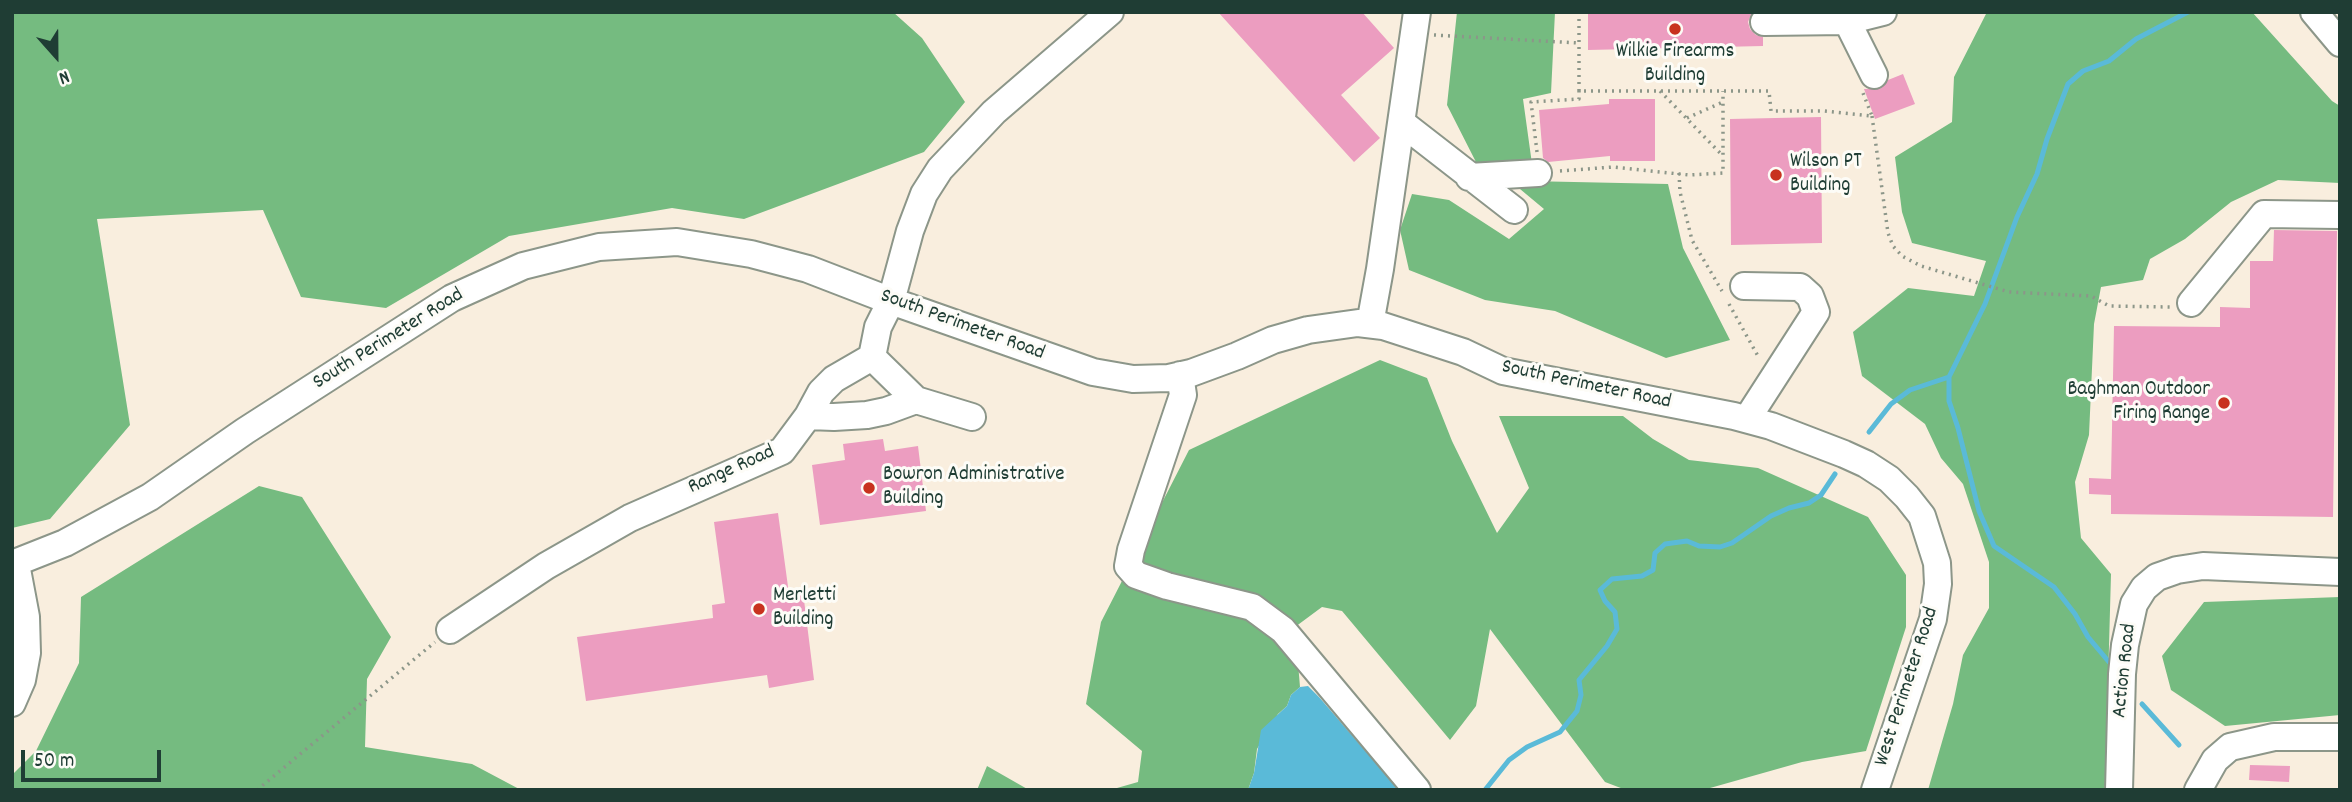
<!DOCTYPE html>
<html>
<head>
<meta charset="utf-8">
<style>
  body { margin:0 }
  #map { position:relative; width:2352px; height:802px; overflow:hidden; background:#f9eede; font-family:Dekko,sans-serif }
  canvas { display:block }
  .frame { position:absolute; inset:0; border:14px solid #1f3d34; pointer-events:none }
  .north { position:absolute; left:21px; top:21px; width:70px; height:70px; -webkit-text-stroke:5px #fdfcf7; paint-order:stroke; rotate:159deg; font-size:19px; font-weight:700; line-height:28px; text-align:center; color:#1f3d34 }
  .north::after { content:''; display:block; margin:auto; width:24px; height:32px; background:#1f3d34; clip-path:polygon(50% 0,100% 100%,50% 72%,0 100%) }
  .scale { position:absolute; left:21px; top:750px; width:140px; height:32px; box-sizing:border-box; border:4px solid #1f3d34; border-top:0; padding-left:9px; font-size:21px; line-height:24px; white-space:nowrap; color:#1f3d34; -webkit-text-stroke:5px #fdfcf7; paint-order:stroke }
</style>
</head>
<body>
<div id="map">
<canvas width="2352" height="802"></canvas>
<div class="frame"></div>
<div class="north">N</div>
<div class="scale">50 m</div>
</div>
<script>
const ctx = document.querySelector('canvas').getContext('2d');
ctx.lineJoin = 'round';
function fillPath(path, color) {
  ctx.fillStyle = color;
  ctx.fill(path, 'evenodd');
}
function toPath(rows) {
  const path = new Path2D();
  for (const r of rows) {
    path.moveTo(r[0], r[1]);
    for (let i = 2; i < r.length; i += 2) path.lineTo(r[i], r[i + 1]);
  }
  return path;
}
function trace(path, color, width, dash) {
  ctx.strokeStyle = color;
  ctx.lineWidth = width;
  ctx.lineCap = dash ? 'butt' : 'round';
  ctx.setLineDash(dash || []);
  ctx.stroke(path);
}
function label(font, color, halo, rows, align = 'center') {
  ctx.font = font + ' Dekko,sans-serif';
  ctx.lineWidth = 6;
  ctx.setLineDash([]);
  ctx.textBaseline = 'middle';
  ctx.strokeStyle = halo;
  ctx.fillStyle = color;
  for (const [text, x, y, turn = 0] of rows) {
    ctx.save();
    ctx.translate(x, y);
    ctx.rotate((+turn || 0) * Math.PI / 180);
    ctx.textAlign = isNaN(turn) ? turn : align;
    if (halo) ctx.strokeText(text, 0, 0);
    ctx.fillText(text, 0, 0);
    ctx.restore();
  }
}
fillPath(toPath([
  [12,12,893,12,922,38,965,102,924,152,744,219,672,208,509,236,386,308,301,297,263,210,97,219,130,425,50,519,12,528],
  [1457,12,1555,12,1551,93,1523,99,1532,164,1478,166,1447,105],
  [1987,12,2252,12,2332,101,2340,106,2340,183,2278,180,2231,202,2185,239,2150,259,2143,280,2101,287,2094,324,2089,435,2075,482,2081,538,2111,574,2105,790,1928,790,1953,704,1963,655,1989,608,1989,562,1963,484,1941,458,1925,424,1862,376,1853,332,1908,288,1974,296,1986,261,1912,243,1902,212,1895,157,1952,122,1954,77],
  [1527,181,1668,184,1683,248,1730,340,1666,358,1555,311,1485,300,1409,270,1400,230,1412,194,1449,200,1509,239,1544,209,1514,184],
  [1380,360,1427,378,1452,441,1497,533,1529,488,1499,416,1623,416,1653,439,1689,460,1758,468,1868,517,1906,575,1906,627,1866,751,1802,762,1703,790,1626,790,1605,782,1490,629,1476,706,1450,740,1342,611,1322,607,1295,627,1300,687,1291,695,1287,706,1278,714,1257,749,1254,773,1248,790,1110,790,1138,782,1142,751,1086,704,1101,622,1189,450],
  [259,486,302,497,391,637,367,679,365,747,472,764,521,790,12,790,12,775,36,751,79,663,81,597],
  [2340,597,2340,715,2225,726,2171,690,2162,656,2204,602],
  [987,766,1029,790,977,790]
]), '#75bb80');
fillPath(toPath([
  [1308,686,1319,697,1399,790,1248,790,1254,773,1261,730,1287,706,1291,695,1300,687]
]), '#5abad8');
trace(toPath([
  [1869,432,1891,404,1910,390,1949,377],
  [2109,662,2088,637,2075,614,2054,587,1994,546,1979,511,1958,428,1949,401,1949,377,1985,304,2017,217,2037,174,2047,139,2068,84,2083,71,2109,61,2136,39,2188,12],
  [2142,704,2179,745],
  [1485,790,1509,760,1527,747,1560,732,1577,711,1581,695,1579,680,1607,646,1617,629,1615,612,1605,601,1600,590,1612,579,1642,576,1653,570,1655,553,1665,544,1687,541,1699,546,1720,547,1732,543,1771,516,1789,508,1809,503,1821,495,1835,474]
]), '#5abad8', 5);
fillPath(toPath([
  [1218,12,1362,12,1394,48,1341,95,1380,138,1354,162],
  [1588,12,1752,12,1748,22,1750,29,1756,35,1763,37,1763,46,1588,50],
  [1903,74,1915,104,1875,119,1864,89,1880,89,1888,80],
  [1609,99,1655,99,1655,161,1610,161,1610,156,1548,162,1543,158,1539,110,1609,104],
  [1821,117,1822,243,1731,245,1730,119],
  [2274,230,2337,231,2333,517,2111,514,2111,495,2089,494,2089,478,2111,479,2114,326,2220,327,2220,307,2250,308,2250,261,2273,261],
  [883,439,885,451,918,446,926,511,820,525,812,465,845,460,843,444],
  [778,513,789,594,803,592,814,680,769,688,767,675,586,701,577,637,713,618,712,605,725,603,714,522],
  [2250,765,2290,766,2289,782,2249,780]
]), '#ec9dc0');
const minor = toPath([
  [2314,12,2340,43],
  [1847,21,1874,75],
  [1764,22,1847,21,1883,12],
  [1402,123,1514,210],
  [1469,177,1538,173],
  [1744,286,1800,287,1810,296,1816,312,1747,419],
  [2191,303,2264,214,2340,215],
  [1370,324,1380,269,1417,12],
  [872,357,916,400,972,417],
  [1180,375,1183,395,1131,550,1128,566,1136,575,1167,586,1252,607,1283,630,1417,790],
  [808,416,834,417,867,415,886,411,916,400],
  [12,564,65,543,150,497,245,431,452,298,523,266,599,247,677,242,751,254,808,269,891,301,1093,372,1133,379,1169,378,1191,373,1237,356,1273,340,1308,330,1358,323,1383,326,1463,352,1503,371,1734,416,1771,426,1844,454,1866,464,1889,479,1907,497,1922,516,1937,563,1938,584,1933,619,1875,790],
  [450,630,546,566,630,518,782,451,808,416,821,392,834,379,872,357,878,327,891,301,910,231,924,194,940,169,994,112,1110,12],
  [12,703,22,680,27,653,26,617,16,564],
  [2119,790,2122,674,2125,645,2134,604,2144,588,2157,577,2177,570,2203,566,2340,572],
  [2198,790,2215,760,2230,747,2274,737,2340,737]
]);
trace(minor, '#8c9689', 30);
trace(toPath([
  [1579,12,1579,91,1769,91,1771,111,1824,111,1872,116,1863,93],
  [1434,35,1579,43],
  [1660,91,1722,155],
  [1872,116,1888,233,1893,246,1902,256,1921,266,2009,292,2091,296,2109,306,2170,307],
  [1687,118,1723,102],
  [1537,152,1531,102,1579,99,1579,91],
  [1560,171,1613,167,1689,175,1723,173,1723,91],
  [1679,173,1680,192,1692,240,1722,291],
  [1729,304,1759,358],
  [257,790,435,642]
]), '#8c9689', 3.5, [2, 5]);
trace(minor, '#fff', 26);
for (const [x, y, r, color] of [
  [1675,29,7,"#c8321e"],
  [1776,175,7,"#c8321e"],
  [2224,403,7,"#c8321e"],
  [869,488,7,"#c8321e"],
  [759,609,7,"#c8321e"]
]) {
  const dot = new Path2D();
  dot.arc(x, y, r, 0, 2 * Math.PI);
  ctx.fillStyle = color;
  ctx.fill(dot);
  trace(dot, '#fdfcf7', 2.5);
}
label('21px', '#1f3d34', '#fdfcf7', [
  ["Wilkie Firearms",1675,53,"center"],
  ["Building",1675,77,"center"],
  ["Wilson PT",1790,163],
  ["Building",1790,187],
  ["Baghman Outdoor",2210,391,"right"],
  ["Firing Range",2210,415,"right"],
  ["Bowron Administrative",883,476],
  ["Building",883,500],
  ["Merletti",773,597],
  ["Building",773,621]
], 'left');
label('21px', '#1f3d34', '#fdfcf7', [
  ["South Perimeter Road",962,326,20],
  ["South Perimeter Road",389,340,-32],
  ["South Perimeter Road",1586,386,12],
  ["Range Road",732,471,-24],
  ["Action Road",2126,671,-84],
  ["West Perimeter Road",1908,687,-72]
]);
</script>
</body>
</html>
